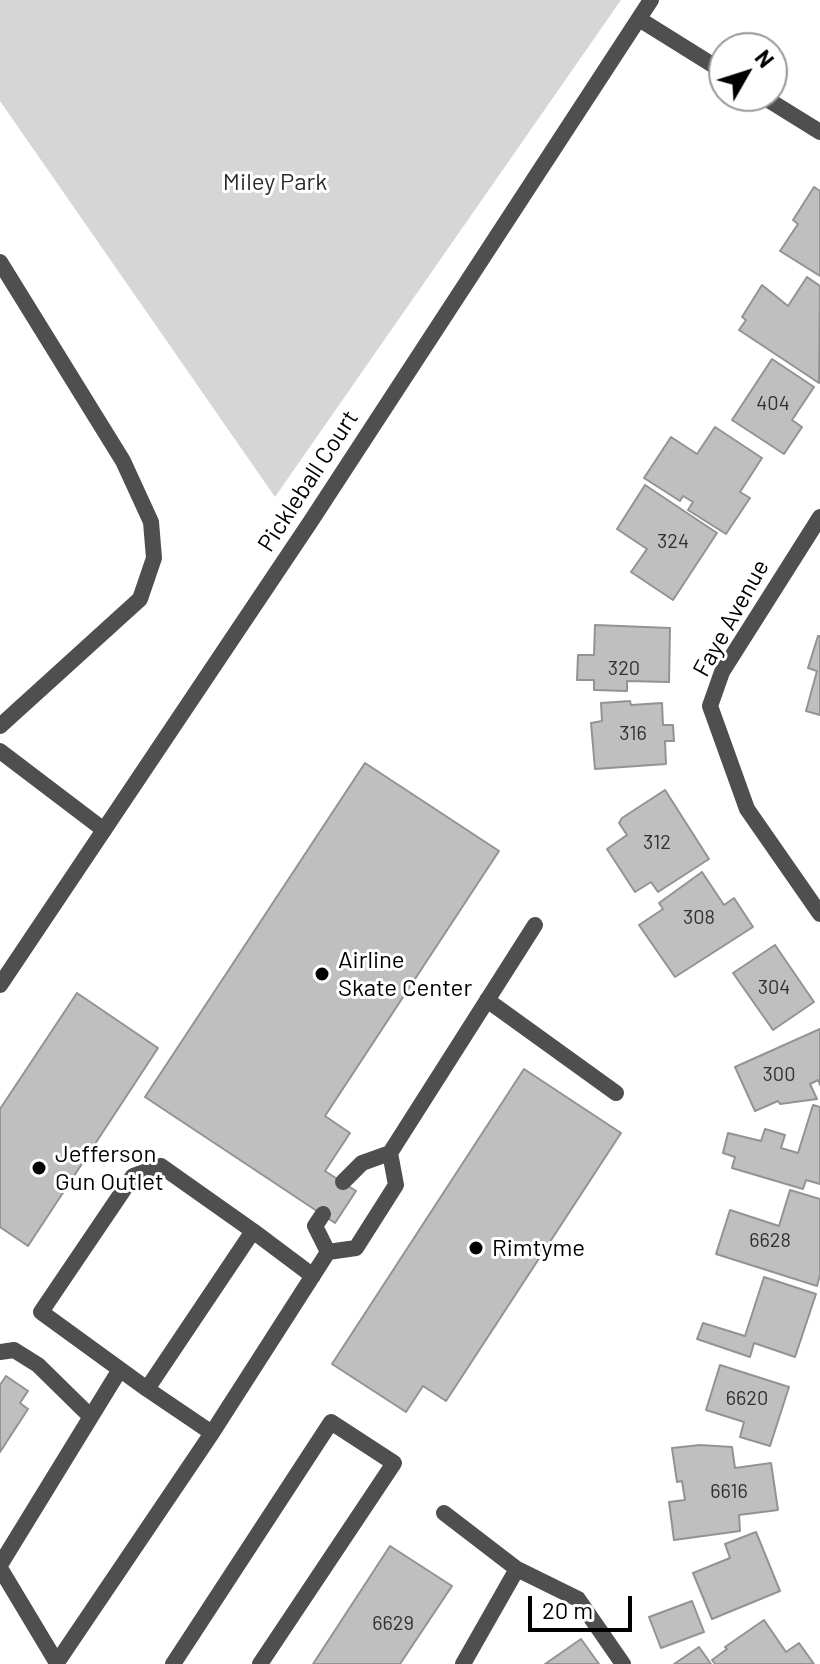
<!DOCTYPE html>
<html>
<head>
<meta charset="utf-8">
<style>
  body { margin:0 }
  #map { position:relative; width:820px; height:1664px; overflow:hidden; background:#fff; font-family:Barlow,sans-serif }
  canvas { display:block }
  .north { position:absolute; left:708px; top:32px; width:80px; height:80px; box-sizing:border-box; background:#fff; border:2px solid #999; border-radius:50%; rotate:51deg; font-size:22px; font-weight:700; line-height:32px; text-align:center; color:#000 }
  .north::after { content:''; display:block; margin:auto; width:28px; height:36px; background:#000; clip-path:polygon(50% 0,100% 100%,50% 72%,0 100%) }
  .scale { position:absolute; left:528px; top:1596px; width:104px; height:36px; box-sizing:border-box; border:4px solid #000; border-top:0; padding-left:10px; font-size:24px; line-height:28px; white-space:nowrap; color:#000; -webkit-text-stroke:6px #fff; paint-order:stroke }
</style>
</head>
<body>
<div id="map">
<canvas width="820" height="1664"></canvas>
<div class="north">N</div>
<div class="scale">20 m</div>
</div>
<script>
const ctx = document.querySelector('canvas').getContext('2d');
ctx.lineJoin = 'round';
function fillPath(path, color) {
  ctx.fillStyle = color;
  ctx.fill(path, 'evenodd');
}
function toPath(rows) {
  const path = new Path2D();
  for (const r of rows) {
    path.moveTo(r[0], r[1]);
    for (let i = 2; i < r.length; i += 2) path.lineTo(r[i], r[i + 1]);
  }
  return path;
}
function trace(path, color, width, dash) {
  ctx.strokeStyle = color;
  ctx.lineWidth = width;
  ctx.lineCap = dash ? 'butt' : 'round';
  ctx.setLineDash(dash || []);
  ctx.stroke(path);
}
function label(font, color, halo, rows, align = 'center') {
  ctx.font = font + ' Barlow,sans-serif';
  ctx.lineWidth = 6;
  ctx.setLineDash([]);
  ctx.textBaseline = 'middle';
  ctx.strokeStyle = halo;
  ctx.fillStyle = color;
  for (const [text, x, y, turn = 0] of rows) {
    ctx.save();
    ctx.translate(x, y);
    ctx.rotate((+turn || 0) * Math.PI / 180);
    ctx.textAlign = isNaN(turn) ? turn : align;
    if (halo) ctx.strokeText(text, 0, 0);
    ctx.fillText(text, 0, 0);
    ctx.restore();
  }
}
fillPath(toPath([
  [0,0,621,0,275,497,0,101]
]), '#d6d6d6');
const building = toPath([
  [814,187,820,191,820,276,780,251,798,224,793,220,814,187],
  [807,277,820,286,819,383,739,330,746,320,742,317,762,285,788,306,807,277],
  [772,359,814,387,792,420,802,427,784,454,732,420,772,359],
  [715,427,762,458,740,492,750,498,726,534,688,510,693,502,683,496,680,501,644,478,671,437,697,454,715,427],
  [645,485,717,533,673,600,631,572,647,549,617,529,645,485],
  [595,625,670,628,669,682,627,681,627,691,594,690,594,680,577,680,578,655,594,655,595,625],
  [818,636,820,636,820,715,806,711,817,671,808,668,818,636],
  [630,701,631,705,662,703,663,725,673,725,674,741,665,741,666,764,595,769,591,723,602,721,601,703,630,701],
  [365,763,499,851,325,1116,350,1133,325,1171,356,1191,335,1223,145,1097,365,763],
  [665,790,709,859,658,892,651,882,635,892,607,849,627,835,619,823,622,818,665,790],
  [702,872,724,905,734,898,753,927,675,977,639,925,663,909,659,903,702,872],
  [775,945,814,1002,773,1030,733,973,775,945],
  [77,993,158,1048,28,1246,0,1227,0,1109,77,993],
  [820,1029,820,1085,818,1080,810,1084,817,1099,780,1104,778,1101,755,1111,735,1067,820,1029],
  [524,1069,621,1133,446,1401,423,1386,406,1412,332,1364,524,1069],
  [813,1105,820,1107,820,1184,806,1180,803,1189,732,1168,735,1157,723,1153,728,1133,761,1141,765,1129,785,1135,781,1148,798,1153,813,1105],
  [790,1190,820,1199,820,1275,817,1286,716,1254,730,1210,779,1226,790,1190],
  [764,1277,816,1294,795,1357,754,1343,750,1357,697,1339,703,1323,745,1336,764,1277],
  [720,1365,789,1387,770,1446,740,1437,744,1422,706,1410,720,1365],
  [6,1376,28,1391,20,1403,28,1409,0,1452,0,1385,6,1376],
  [700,1445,732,1447,735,1468,771,1463,778,1510,739,1515,740,1531,674,1540,669,1502,685,1500,682,1481,677,1482,672,1448,700,1445],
  [756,1532,780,1591,712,1619,693,1573,730,1558,725,1544,756,1532],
  [390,1546,452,1586,400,1664,313,1664,390,1546],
  [692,1601,704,1632,661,1648,649,1617,692,1601],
  [764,1620,786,1652,799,1643,814,1664,715,1664,712,1660,727,1649,725,1647,764,1620],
  [581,1639,599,1664,545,1664,581,1639],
  [699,1647,711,1664,674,1664,699,1647]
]);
fillPath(building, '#bfbfbf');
trace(building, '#939393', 2);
trace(toPath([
  [0,262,123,461,151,522,154,558,140,599,0,726],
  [0,751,104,830],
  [487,1000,616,1093],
  [161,1166,253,1231,147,1389,41,1312,133,1176,161,1166],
  [343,1182,362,1163,390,1153],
  [323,1214,315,1226,328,1252],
  [253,1231,313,1276],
  [0,1352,14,1350,38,1365,91,1417],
  [147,1389,212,1433],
  [444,1513,517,1569,578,1599,623,1664],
  [0,1565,119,1371],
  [0,1568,57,1663],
  [56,1664,212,1433,328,1252,356,1248,396,1185,390,1153,535,925],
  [173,1664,331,1422,394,1463,260,1664],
  [463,1664,517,1569]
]), '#4f4f4f', 16);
trace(toPath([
  [639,19,724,72],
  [762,96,820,132],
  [820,517,722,672,710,706,747,809,820,914],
  [0,985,311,521,651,0]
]), '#4f4f4f', 16);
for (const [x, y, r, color] of [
  [322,974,8,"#000"],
  [39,1168,8,"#000"],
  [476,1248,8,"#000"]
]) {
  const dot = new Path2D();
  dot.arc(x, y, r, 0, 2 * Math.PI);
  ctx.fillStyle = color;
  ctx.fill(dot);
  trace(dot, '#fff', 3);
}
label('20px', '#303030', null, [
  ["404",773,403],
  ["324",673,541],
  ["320",624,668],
  ["316",633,733],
  ["312",657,842],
  ["308",699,917],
  ["304",774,987],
  ["300",779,1074],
  ["6628",770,1240],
  ["6620",747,1398],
  ["6616",729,1491],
  ["6629",393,1623]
]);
label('24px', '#2d2d2d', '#fff', [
  ["Miley Park",275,182]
]);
label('24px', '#000', '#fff', [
  ["Pickleball Court",308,481,-57],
  ["Faye Avenue",731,618,-61]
]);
label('24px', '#000', '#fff', [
  ["Airline",338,960],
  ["Skate Center",338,988],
  ["Jefferson",55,1154],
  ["Gun Outlet",55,1182],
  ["Rimtyme",492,1248]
], 'left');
</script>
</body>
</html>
